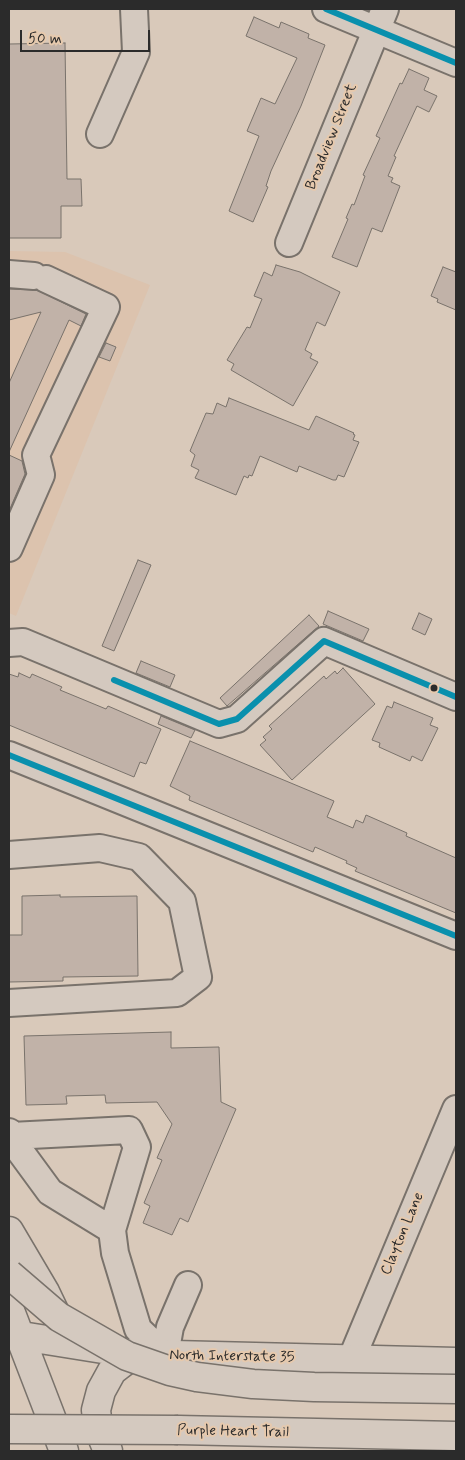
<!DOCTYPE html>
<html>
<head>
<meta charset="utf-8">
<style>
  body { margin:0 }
  #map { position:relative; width:465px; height:1460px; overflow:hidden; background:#d9c9ba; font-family:Mynerve,sans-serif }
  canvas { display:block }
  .frame { position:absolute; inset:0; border:10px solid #2b2b2b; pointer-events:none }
  .scale { position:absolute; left:20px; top:30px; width:130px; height:22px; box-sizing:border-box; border:2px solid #2b2b2b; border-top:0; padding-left:6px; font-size:15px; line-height:18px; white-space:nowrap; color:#2b2b2b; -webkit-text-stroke:4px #e6c9ad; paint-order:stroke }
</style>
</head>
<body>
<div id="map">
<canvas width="465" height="1460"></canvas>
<div class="frame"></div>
<div class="scale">50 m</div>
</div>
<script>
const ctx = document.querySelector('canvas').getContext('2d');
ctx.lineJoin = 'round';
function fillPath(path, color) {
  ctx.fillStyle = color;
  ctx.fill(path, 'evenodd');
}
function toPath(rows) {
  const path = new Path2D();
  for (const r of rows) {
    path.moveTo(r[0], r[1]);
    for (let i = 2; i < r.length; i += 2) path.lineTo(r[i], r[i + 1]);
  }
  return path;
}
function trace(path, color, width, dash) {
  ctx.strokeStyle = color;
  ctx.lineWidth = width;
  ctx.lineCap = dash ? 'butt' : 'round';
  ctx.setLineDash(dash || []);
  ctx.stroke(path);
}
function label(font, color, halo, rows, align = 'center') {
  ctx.font = font + ' Mynerve,sans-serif';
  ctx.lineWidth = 4;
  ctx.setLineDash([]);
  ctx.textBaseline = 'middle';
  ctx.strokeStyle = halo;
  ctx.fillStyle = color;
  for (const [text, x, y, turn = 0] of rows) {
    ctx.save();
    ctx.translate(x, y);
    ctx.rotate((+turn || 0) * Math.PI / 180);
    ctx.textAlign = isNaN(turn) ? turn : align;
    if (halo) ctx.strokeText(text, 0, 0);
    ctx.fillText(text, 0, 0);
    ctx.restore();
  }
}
fillPath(toPath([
  [9,251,65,252,150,285,16,616,9,613]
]), '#dcc3ae');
const building = toPath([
  [254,17,279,28,281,22,309,34,308,38,325,45,301,106,271,171,266,186,268,187,253,222,229,211,259,136,247,131,261,98,275,104,297,58,246,36,254,17],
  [65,43,67,179,81,179,82,206,61,206,61,238,9,238,9,44,65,43],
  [409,69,429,78,424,90,437,96,429,112,417,106,394,156,396,157,388,176,393,178,391,182,400,186,382,232,372,228,357,267,332,257,348,219,346,218,352,204,354,205,365,176,363,175,380,138,376,136,400,83,402,84,409,69],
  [276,265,300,272,340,292,325,326,317,322,305,350,312,354,310,358,318,362,293,406,231,370,234,364,227,360,247,327,250,328,262,299,254,296,264,272,272,276,276,265],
  [443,267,456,272,456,310,437,302,438,299,431,296,443,267],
  [9,289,37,290,86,314,81,326,69,320,9,452,9,383,41,312,9,320,9,289],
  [106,343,116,347,110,361,99,357,106,343],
  [229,398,309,430,316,416,354,433,353,434,355,435,353,440,359,442,344,477,338,475,336,480,333,480,299,466,297,472,260,456,252,476,249,475,248,478,244,476,236,495,195,478,199,470,191,466,195,455,190,451,195,439,206,413,213,414,217,403,226,407,229,398],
  [9,455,22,461,25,474,9,511,9,455],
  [138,560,151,565,114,651,102,646,138,560],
  [328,611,369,629,363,641,323,624,328,611],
  [419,613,432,619,425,635,412,629,419,613],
  [309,615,319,626,227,706,220,698,309,615],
  [141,661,175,675,170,687,136,673,141,661],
  [343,668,375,704,292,780,260,745,266,740,263,737,272,729,269,726,324,676,326,679,335,671,337,674,343,668],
  [19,673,30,678,32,674,62,687,60,690,106,709,108,706,161,729,146,764,140,762,134,777,9,725,9,674,18,677,19,673],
  [394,702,433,718,430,725,438,728,422,761,412,756,410,761,379,747,380,743,372,740,387,706,392,708,394,702],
  [161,716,195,730,191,738,158,724,161,716],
  [190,741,334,801,327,817,353,828,356,820,363,823,366,815,407,833,406,836,456,858,456,913,355,871,357,868,346,863,347,861,315,847,313,852,189,800,190,796,170,786,190,741],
  [60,895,60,897,137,896,138,976,63,977,63,981,9,982,9,935,22,935,22,896,60,895],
  [171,1032,171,1048,219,1047,221,1102,236,1109,188,1222,180,1218,172,1235,143,1223,150,1206,144,1203,162,1160,157,1158,172,1124,157,1102,106,1103,105,1095,66,1096,67,1104,26,1105,24,1036,171,1032]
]);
fillPath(building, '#c1b2a8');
trace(building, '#79726b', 1);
const minor = toPath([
  [326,9,456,63],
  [100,134,136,52,134,9],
  [289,243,385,9],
  [9,274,34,276],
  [9,548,41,475,36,455,106,307,46,279],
  [9,643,23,642,219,724,237,719,324,641,456,697],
  [9,755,456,936],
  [9,855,100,848,139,857,182,901,198,977,177,993,9,1003],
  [9,1132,17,1147,50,1192,112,1230,115,1253,138,1329,165,1355],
  [11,1136,129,1130,137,1147,112,1230],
  [165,1355,170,1327,188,1285],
  [351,1360,456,1109]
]);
const major = toPath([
  [9,1231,45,1292,56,1315],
  [9,1308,64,1451],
  [9,1334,134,1354,456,1362],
  [108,1451,98,1427,96,1410,101,1391,112,1371,134,1354]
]);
const highway = toPath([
  [178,1430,456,1436]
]);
trace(minor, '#79726b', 30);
trace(major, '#79726b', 31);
trace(highway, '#79726b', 31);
trace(minor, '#d4c9bf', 26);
trace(major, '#d4c9bf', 28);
trace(highway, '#d4c9bf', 28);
const highwayBridge = toPath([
  [9,1274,59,1317,127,1356,170,1371,197,1377,253,1384,314,1387,456,1389],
  [9,1429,178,1430]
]);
trace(highwayBridge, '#79726b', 31, []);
trace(highwayBridge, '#d4c9bf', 28);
trace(toPath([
  [326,9,456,63],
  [114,680,219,724,237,719,324,641,456,697],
  [9,755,456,936]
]), '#0990ad', 6);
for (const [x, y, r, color] of [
  [434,688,4.5,"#2b2b2b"]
]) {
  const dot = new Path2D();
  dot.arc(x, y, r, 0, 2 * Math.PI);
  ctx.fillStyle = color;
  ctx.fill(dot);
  trace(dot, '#e6c9ad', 2);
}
label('15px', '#2b2b2b', '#e6c9ad', [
  ["Broadview Street",332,137,-68],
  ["Clayton Lane",403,1234,-67],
  ["North Interstate 35",232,1357,1],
  ["Purple Heart Trail",233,1432,1]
]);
</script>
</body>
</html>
